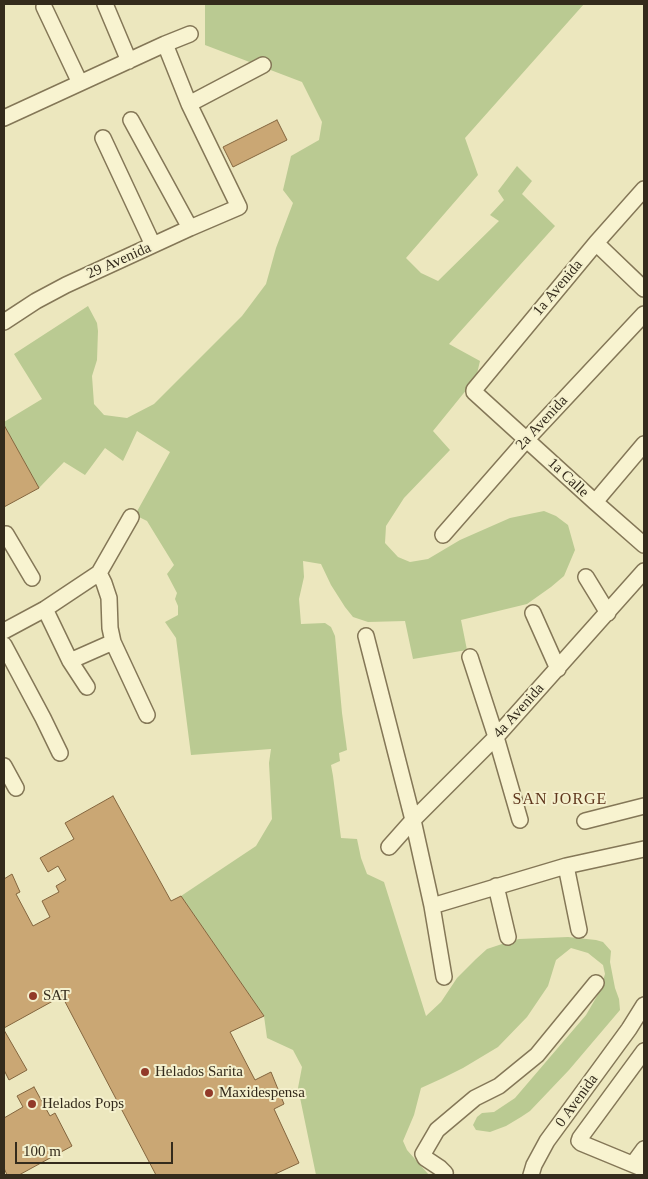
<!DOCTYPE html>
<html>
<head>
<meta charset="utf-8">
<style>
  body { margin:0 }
  #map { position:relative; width:648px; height:1179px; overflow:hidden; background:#ece7be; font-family:Georgia,serif }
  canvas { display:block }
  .frame { position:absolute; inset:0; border:5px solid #342b1c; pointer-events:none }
  .scale { position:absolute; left:15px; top:1142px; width:158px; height:22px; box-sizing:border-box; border:2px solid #342b1c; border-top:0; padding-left:6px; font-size:15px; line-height:18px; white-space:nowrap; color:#342b1c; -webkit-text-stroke:4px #f4f0cd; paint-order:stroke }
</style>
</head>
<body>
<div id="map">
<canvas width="648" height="1179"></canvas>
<div class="frame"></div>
<div class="scale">100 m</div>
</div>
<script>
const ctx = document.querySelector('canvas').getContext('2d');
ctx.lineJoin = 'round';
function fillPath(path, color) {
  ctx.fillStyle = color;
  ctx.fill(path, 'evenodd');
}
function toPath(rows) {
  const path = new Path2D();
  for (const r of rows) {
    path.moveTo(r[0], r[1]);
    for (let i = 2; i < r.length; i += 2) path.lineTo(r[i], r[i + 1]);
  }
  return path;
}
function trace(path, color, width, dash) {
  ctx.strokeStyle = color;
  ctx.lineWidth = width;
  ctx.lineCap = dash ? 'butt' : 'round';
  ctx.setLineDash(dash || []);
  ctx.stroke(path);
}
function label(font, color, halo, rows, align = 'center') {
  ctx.font = font + ' Georgia,serif';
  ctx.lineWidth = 4;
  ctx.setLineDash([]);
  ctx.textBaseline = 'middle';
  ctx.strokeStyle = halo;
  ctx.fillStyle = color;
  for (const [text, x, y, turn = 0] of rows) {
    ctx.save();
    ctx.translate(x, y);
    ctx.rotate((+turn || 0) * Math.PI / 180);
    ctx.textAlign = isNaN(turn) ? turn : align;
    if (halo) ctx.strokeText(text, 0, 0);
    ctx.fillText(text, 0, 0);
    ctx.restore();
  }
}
fillPath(toPath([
  [205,4,584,4,465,138,478,175,406,258,421,273,438,281,499,221,490,215,504,200,498,191,517,166,532,181,522,194,555,226,449,344,480,361,476,378,433,431,450,450,404,498,386,526,385,543,398,557,410,562,428,559,460,540,510,518,544,511,556,516,568,525,575,550,564,576,551,587,527,604,461,620,467,650,413,659,405,621,368,622,353,617,345,607,331,585,321,564,303,561,304,577,299,599,301,624,325,623,331,627,335,636,342,713,346,742,347,750,339,753,340,761,331,765,333,776,341,838,357,839,361,858,367,874,384,882,426,1016,441,1002,457,978,476,959,487,949,505,943,519,939,568,937,596,940,603,942,611,951,610,962,615,988,619,999,620,1010,569,1070,530,1111,521,1117,506,1126,490,1132,476,1130,473,1125,477,1117,482,1113,494,1112,515,1098,586,1015,600,991,605,974,603,965,588,953,571,948,556,960,548,986,527,1017,498,1047,463,1068,443,1078,421,1088,414,1115,403,1141,407,1150,429,1175,316,1175,298,1088,302,1067,293,1050,267,1038,264,1016,181,896,256,846,272,819,269,763,271,749,191,755,176,638,165,622,178,615,178,606,175,599,177,593,167,574,174,565,147,521,135,515,170,452,137,431,123,461,105,448,85,475,64,462,39,488,4,425,4,422,42,399,14,354,88,306,97,323,98,331,97,360,92,376,94,404,104,415,127,418,154,404,242,316,266,284,276,248,293,203,283,190,291,156,319,140,322,122,302,82,205,45]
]), '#baca92');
const building = toPath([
  [277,120,287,140,233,167,223,147,277,120],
  [4,425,39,488,4,507,4,425],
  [113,796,171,901,181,896,264,1016,230,1032,255,1080,271,1072,284,1104,274,1109,299,1163,273,1175,156,1175,62,996,4,1028,4,879,12,874,20,892,16,894,33,926,50,917,42,901,59,892,56,886,66,880,58,866,48,872,40,858,74,839,65,823,113,796],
  [4,1030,27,1070,9,1080,4,1070,4,1030],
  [34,1087,50,1116,55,1113,72,1146,19,1175,7,1175,4,1168,4,1118,23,1107,17,1096,34,1087]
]);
fillPath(building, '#caa774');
trace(building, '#83653e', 1);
const minor = toPath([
  [105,4,129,61],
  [44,7,80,83],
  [189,104,263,65],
  [4,118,165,44,190,34],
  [131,120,190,228],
  [103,138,153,245],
  [644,189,596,243,474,390,474,392,595,502,644,545],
  [596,243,644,289],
  [4,322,36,301,66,285,190,228,239,207,189,104,165,44],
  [595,502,644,444],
  [4,535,6,534,32,578],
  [443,535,527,439,644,314],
  [99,573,104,583,109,598,110,628,113,642,147,715],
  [586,577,608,613],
  [45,609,70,661,87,687],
  [533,613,558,669],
  [4,631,45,609,99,573,131,517],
  [366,636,413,820,432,906,444,977],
  [4,645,43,718,60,753],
  [470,657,496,737,520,820],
  [70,661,113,642],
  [4,766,16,788],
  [585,821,644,806],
  [389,847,413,820,496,737,644,571],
  [566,866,579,930],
  [496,886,508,937],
  [432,906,566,866,644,849],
  [644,1051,580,1138,579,1141,581,1143,644,1169],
  [633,1164,644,1149],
  [444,1175,445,1173,440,1168,425,1158,423,1154,437,1130,475,1098,499,1086,537,1055,596,983],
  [531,1175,534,1165,547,1141,629,1029,644,1005]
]);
trace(minor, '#847757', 18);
trace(minor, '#f8f3d0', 15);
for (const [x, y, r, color] of [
  [33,996,5,"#923a29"],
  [145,1072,5,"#923a29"],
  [209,1093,5,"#923a29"],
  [32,1104,5,"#923a29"]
]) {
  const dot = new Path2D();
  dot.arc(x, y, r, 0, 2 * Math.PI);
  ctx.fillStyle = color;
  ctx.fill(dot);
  trace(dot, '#f4f0cd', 2);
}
label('15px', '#342b1c', '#f4f0cd', [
  ["29 Avenida",119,261,-24],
  ["1a Avenida",558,288,-50],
  ["2a Avenida",542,423,-47],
  ["1a Calle",568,478,43],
  ["4a Avenida",519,711,-48],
  ["0 Avenida",577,1101,-54]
]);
label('15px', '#342b1c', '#f4f0cd', [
  ["SAT",43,996],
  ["Helados Sarita",155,1072],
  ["Maxidespensa",219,1093],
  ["Helados Pops",42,1104]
], 'left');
ctx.letterSpacing = '1px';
label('16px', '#5f361c', '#f4f0cd', [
  ["SAN JORGE",560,800]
]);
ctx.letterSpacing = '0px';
</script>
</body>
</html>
